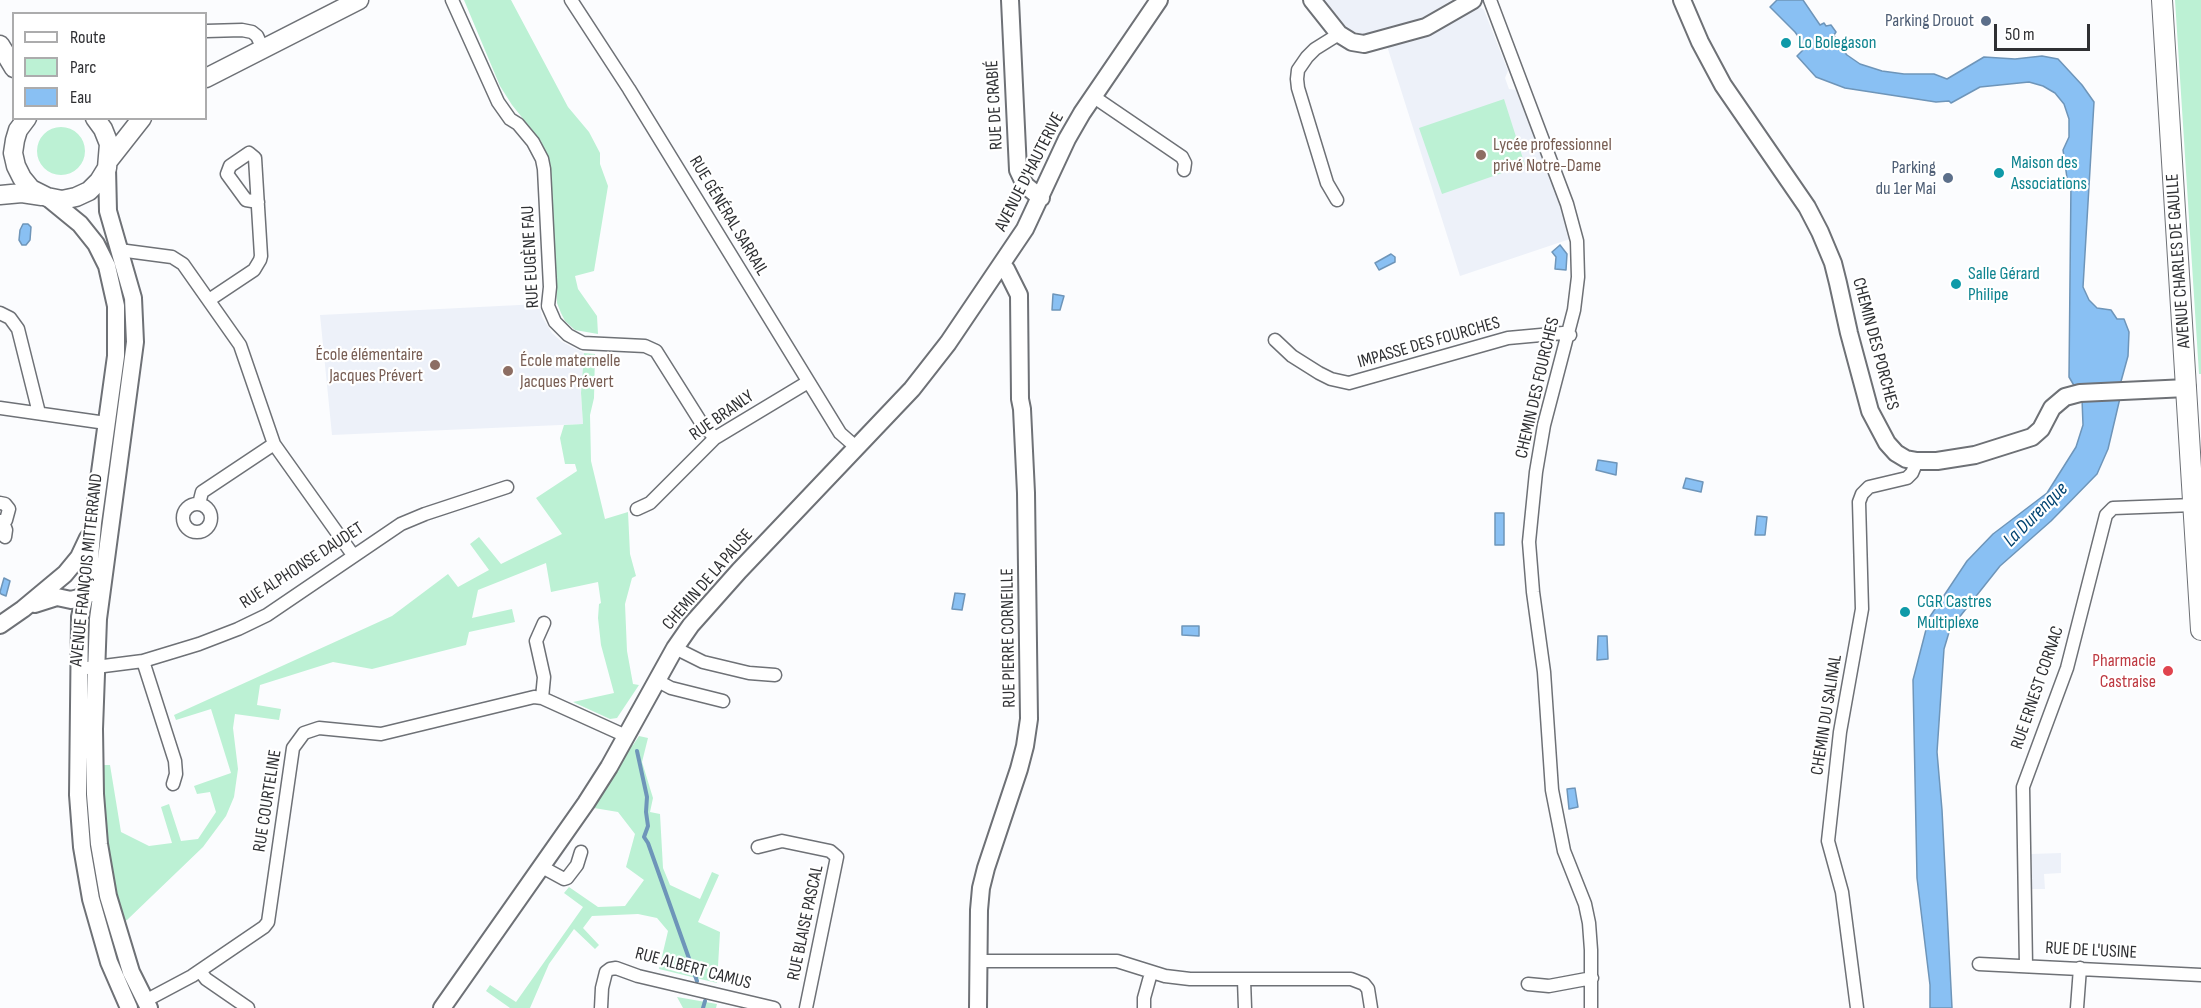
<!DOCTYPE html>
<html>
<head>
<meta charset="utf-8">
<style>
  body { margin:0 }
  #map { position:relative; width:2201px; height:1008px; overflow:hidden; background:#fbfcfe; font-family:"Sofia Sans Condensed",sans-serif }
  canvas { display:block }
  .legend { position:absolute; left:12px; top:12px; width:195px; height:108px; box-sizing:border-box; background:#fff; border:2px solid #acacad; margin:0; padding:8px 10px; list-style:none; font-size:18px; color:#2f3033 }
  .legend li { display:flex; align-items:center; gap:12px; height:30px }
  .legend b { width:30px; border:2px solid #acacad }
  .scale { position:absolute; left:1994px; top:24px; width:96px; height:27px; box-sizing:border-box; border:3px solid #2f3033; border-top:0; padding-left:8px; font-size:18px; line-height:21px; white-space:nowrap; color:#2f3033; -webkit-text-stroke:4px #fff; paint-order:stroke }
</style>
</head>
<body>
<div id="map">
<canvas width="2201" height="1008"></canvas>
<ul class="legend">
<li><b style="height:8px;background:#fff"></b>Route</li>
<li><b style="height:16px;background:#bcf1d4"></b>Parc</li>
<li><b style="height:16px;background:#89c0f3"></b>Eau</li>
</ul>
<div class="scale">50 m</div>
</div>
<script>
const ctx = document.querySelector('canvas').getContext('2d');
ctx.lineJoin = 'round';
function fillPath(path, color) {
  ctx.fillStyle = color;
  ctx.fill(path, 'evenodd');
}
function toPath(rows) {
  const path = new Path2D();
  for (const r of rows) {
    if (r.length === 3) {
      path.moveTo(r[0] + r[2], r[1]);
      path.arc(r[0], r[1], r[2], 0, 2 * Math.PI);
      continue;
    }
    path.moveTo(r[0], r[1]);
    for (let i = 2; i < r.length; i += 2) path.lineTo(r[i], r[i + 1]);
  }
  return path;
}
function trace(path, color, width, dash) {
  ctx.strokeStyle = color;
  ctx.lineWidth = width;
  ctx.lineCap = dash ? 'butt' : 'round';
  ctx.setLineDash(dash || []);
  ctx.stroke(path);
}
function label(font, color, halo, rows, align = 'center') {
  ctx.font = font + ' "Sofia Sans Condensed",sans-serif';
  ctx.lineWidth = 4.5;
  ctx.setLineDash([]);
  ctx.textBaseline = 'middle';
  ctx.strokeStyle = halo;
  ctx.fillStyle = color;
  for (const [text, x, y, turn = 0] of rows) {
    ctx.save();
    ctx.translate(x, y);
    ctx.rotate((+turn || 0) * Math.PI / 180);
    ctx.textAlign = isNaN(turn) ? turn : align;
    if (halo) ctx.strokeText(text, 0, 0);
    ctx.fillText(text, 0, 0);
    ctx.restore();
  }
}
fillPath(toPath([
  [1324,0,1453,0,1422,18,1365,36,1348,29],
  [1477,5,1484,10,1508,71,1505,78,1509,89,1516,90,1566,220,1570,239,1460,276,1387,46],
  [539,304,542,317,552,333,562,342,584,353,581,393,583,424,332,435,320,315],
  [2061,853,2061,873,2044,874,2045,889,2032,889,2031,854]
]), '#edf1f9');
fillPath(toPath([
  [464,0,511,0,568,107,589,132,600,153,600,164,608,186,594,271,575,276,578,289,597,316,598,334,575,330,565,321,561,313,557,303,550,162,541,141,512,105,500,86],
  [2175,0,2201,0,2201,374,2199,374],
  [1504,99,1525,165,1442,194,1419,128],
  [61,151,24],
  [584,353,595,354,594,398,590,415,591,461,605,519,628,512,630,554,636,576,632,578,625,604,627,651,633,684,639,685,617,718,610,719,573,702,614,693,601,645,598,618,599,604,601,603,598,582,551,592,546,563,478,590,472,618,512,609,515,622,469,632,466,645,372,669,333,662,260,685,257,705,281,709,279,720,235,714,233,728,238,769,234,797,226,816,203,847,127,920,121,923,106,843,102,765,110,765,121,832,149,846,172,843,161,807,169,804,181,841,198,839,216,812,210,792,197,794,194,786,231,773,211,709,176,720,174,715,392,616,448,574,458,587,489,570,470,544,479,537,501,564,562,534,536,498,577,471,575,464,565,464,560,438,564,425,583,424,581,393],
  [639,736,648,738,642,762,653,798,650,812,660,814,663,868,670,885,700,899,712,872,719,875,698,922,720,932,717,983,659,969,668,931,657,918,638,914,592,916,583,928,599,945,595,949,574,929,549,964,530,1008,510,1008,486,991,490,985,516,1002,583,907,564,893,569,887,598,907,625,906,644,880,626,867,635,834,618,812,594,808,629,746,633,745],
  [677,997,717,1004,716,1008,683,1008]
]), '#bcf1d4');
const water = toPath([
  [1777,0,1803,0,1820,25,1824,23,1826,26,1831,25,1836,32,1834,35,1838,45,1847,55,1860,64,1882,71,1904,74,1934,74,1947,79,1984,57,2015,59,2042,56,2058,59,2082,85,2094,102,2083,287,2089,300,2097,308,2111,310,2117,319,2124,319,2129,332,2128,356,2120,385,2120,398,2108,449,2097,474,2051,521,2000,566,1950,629,1944,649,1937,752,1942,810,1952,1008,1930,1008,1930,985,1917,878,1913,680,1929,618,1967,561,1993,534,2047,493,2076,447,2083,425,2082,399,2069,377,2071,182,2067,178,2063,150,2069,137,2069,119,2064,104,2055,93,2043,86,2029,82,1980,87,1951,103,1949,101,1936,102,1845,88,1816,77,1797,56,1806,47,1795,32,1770,7,1777,0],
  [23,224,28,224,31,227,30,240,26,245,22,245,19,240,20,230,23,224],
  [1560,245,1567,254,1566,270,1555,269,1556,257,1552,252,1560,245],
  [1391,254,1395,257,1395,262,1379,270,1375,263,1391,254],
  [1053,294,1064,296,1060,310,1052,310,1053,294],
  [1598,460,1617,463,1616,475,1596,470,1598,460],
  [1686,478,1703,482,1701,492,1683,488,1686,478],
  [1495,513,1504,513,1504,545,1495,545,1495,513],
  [1757,516,1767,517,1765,535,1755,535,1757,516],
  [4,578,10,581,6,596,1,594,0,592,4,578],
  [955,593,965,594,962,610,952,609,955,593],
  [1182,626,1199,626,1199,636,1182,635,1182,626],
  [1598,636,1607,636,1608,659,1597,660,1598,636],
  [1575,788,1578,807,1569,809,1567,789,1575,788]
]);
fillPath(water, '#89c0f3');
trace(water, '#6e95b9', 1.5);
trace(toPath([
  [637,751,647,797,646,812,648,826,644,837,648,843,697,981],
  [703,1008,705,1001]
]), '#6e95b9', 4);
const minor = toPath([
  [452,0,498,102,510,119,518,124,533,142,542,159,544,169,550,287,548,306,555,322,568,335,583,343,645,346,656,351,702,424,715,438],
  [571,0,629,89,840,433,857,448],
  [1490,0,1567,204,1577,241,1578,277,1574,310,1544,425,1536,472,1529,542,1533,592,1544,672,1552,790,1564,851,1585,904,1589,923,1591,950,1591,1008],
  [206,31,242,30,252,32,257,36,263,49],
  [1094,97,1182,157,1185,163,1184,170],
  [1337,200,1327,183,1298,88,1297,79,1298,70,1307,57,1315,49,1339,34],
  [119,250,172,257,183,264,240,345,274,444,353,555],
  [209,300,254,270,260,260,261,256,255,158,249,153,230,166,227,174,246,200,258,202],
  [0,313,10,318,18,329,39,413],
  [1275,340,1292,356,1319,373,1331,379,1349,383,1508,338,1563,333,1570,335],
  [0,408,106,423],
  [0,503,5,504,9,509,6,520,0,521],
  [197,518,14],
  [199,504,202,492,274,444],
  [637,509,650,503,715,438,808,382],
  [3,522,6,530,5,537],
  [675,648,703,662,749,673,775,675],
  [143,661,175,761,176,774,173,784],
  [88,668,143,661,199,644,238,629,267,615,401,524,425,514,507,487],
  [656,680,671,688,723,701],
  [542,698,544,677,536,641,544,623],
  [758,847,782,841,830,851,837,857,806,1008],
  [542,867,564,879,567,878,577,865,581,852],
  [979,961,1117,961,1165,976,1190,979,1351,979,1364,984,1368,989,1371,1008],
  [1979,964,2201,975],
  [2026,966,2023,787,2067,668,2106,515,2113,508,2194,505],
  [200,971,206,979,248,1008],
  [1244,980,1245,1008],
  [1528,984,1549,986,1592,978],
  [145,1001,192,976,264,927,268,922,293,748,304,733,319,728,381,734,534,697,542,698,626,736],
  [601,1008,602,988,606,972,610,969,616,968,638,976,774,1008],
  [1144,1008,1144,998,1151,973],
  [1857,1008,1842,892,1828,841,1840,732,1862,609,1859,502,1862,494,1869,487,1907,478,1912,473,1917,461],
  [2077,1008,2080,968]
]);
const tertiary = toPath([
  [1010,0,1018,170,1025,185,1041,198],
  [1312,0,1339,34,1352,42,1364,44,1426,27,1473,0],
  [1682,0,1700,42,1723,85,1807,207,1820,232,1833,263,1838,283,1849,333,1870,411,1887,443,1896,453,1906,459,1917,461,1937,461,1975,455,2032,437,2041,429,2052,408,2065,397,2080,393,2187,388],
  [107,168,108,211,133,298,135,342,98,619,94,729,95,794,99,844,108,896,131,972,149,1008],
  [47,197,80,224,96,244,107,266,116,306,116,356,93,523,88,581,80,617,78,795,82,847,91,899,109,962,129,1008],
  [35,604,57,597,71,600,78,598,93,592],
  [0,625,23,609,65,574,79,557,88,538],
  [442,1008,586,803,609,767,675,648,691,625,739,571,912,389,948,343,1025,229,1067,139,1082,113,1159,0],
  [978,1008,979,910,981,888,986,868,1019,769,1025,746,1029,719,1026,493,1022,409,1020,399,1019,295,1006,269,1001,266]
]);
const secondary = toPath([
  [0,45,14,68],
  [206,78,359,0],
  [27,118,18,130,15,140,13,153,16,166,22,178,31,189,47,197,62,200,76,197,89,191,99,181,107,168,109,144,103,129,95,118],
  [109,160,142,118],
  [0,195,22,193,42,196]
]);
const primary = toPath([
  [2162,0,2201,630]
]);
trace(minor, '#6e7176', 15);
trace(tertiary, '#6e7176', 20);
trace(secondary, '#6e7176', 21);
trace(primary, '#6e7176', 22);
trace(minor, '#fff', 12);
trace(tertiary, '#fff', 16);
trace(secondary, '#fff', 18);
trace(primary, '#fff', 20);
for (const [x, y, r, color] of [
  [1986,21,6,"#5c6f8a"],
  [1786,43,6,"#0f9aa8"],
  [1481,155,6,"#8d6e63"],
  [1999,173,6,"#0f9aa8"],
  [1948,178,6,"#5c6f8a"],
  [1956,284,6,"#0f9aa8"],
  [435,365,6,"#8d6e63"],
  [508,371,6,"#8d6e63"],
  [1905,612,6,"#0f9aa8"],
  [2168,671,6,"#e0444e"]
]) {
  const dot = new Path2D();
  dot.arc(x, y, r, 0, 2 * Math.PI);
  ctx.fillStyle = color;
  ctx.fill(dot);
  trace(dot, '#fff', 2);
}
label('18px', '#4e5e75', '#fff', [
  ["Parking Drouot",1974,21],
  ["Parking",1936,168],
  ["du 1er Mai",1936,189]
], 'right');
label('18px', '#0d838f', '#fff', [
  ["Lo Bolegason",1798,43],
  ["Maison des",2011,163],
  ["Associations",2011,184],
  ["Salle Gérard",1968,274],
  ["Philipe",1968,295],
  ["CGR Castres",1917,602],
  ["Multiplexe",1917,623]
], 'left');
label('18px', '#2f3033', '#fff', [
  ["RUE DE CRABIÉ",995,105,-93],
  ["AVENUE D'HAUTERIVE",1030,172,-63],
  ["RUE GÉNÉRAL SARRAIL",728,216,59],
  ["RUE EUGÈNE FAU",531,257,-93],
  ["AVENUE CHARLES DE GAULLE",2179,261,-94],
  ["IMPASSE DES FOURCHES",1429,343,-16],
  ["CHEMIN DES PORCHES",1875,344,75],
  ["CHEMIN DES FOURCHES",1538,388,-77],
  ["RUE BRANLY",722,416,-35],
  ["RUE ALPHONSE DAUDET",302,566,-33],
  ["AVENUE FRANÇOIS MITTERRAND",87,570,-84],
  ["CHEMIN DE LA PAUSE",708,580,-49],
  ["RUE PIERRE CORNEILLE",1009,638,-91],
  ["RUE ERNEST CORNAC",2038,688,-71],
  ["CHEMIN DU SALINAL",1827,715,-81],
  ["RUE COURTELINE",268,801,-81],
  ["RUE BLAISE PASCAL",806,923,-78],
  ["RUE DE L'USINE",2091,951,3],
  ["RUE ALBERT CAMUS",693,969,15]
]);
label('18px', '#785e54', '#fff', [
  ["Lycée professionnel",1493,145],
  ["privé Notre-Dame",1493,166],
  ["École élémentaire",423,355,"right"],
  ["Jacques Prévert",423,376,"right"],
  ["École maternelle",520,361],
  ["Jacques Prévert",520,382]
], 'left');
label('18px', '#be3a42', '#fff', [
  ["Pharmacie",2156,661],
  ["Castraise",2156,682]
], 'right');
label('italic 20px', '#004371', '#fff', [
  ["La Durenque",2036,515,-45]
]);
</script>
</body>
</html>
